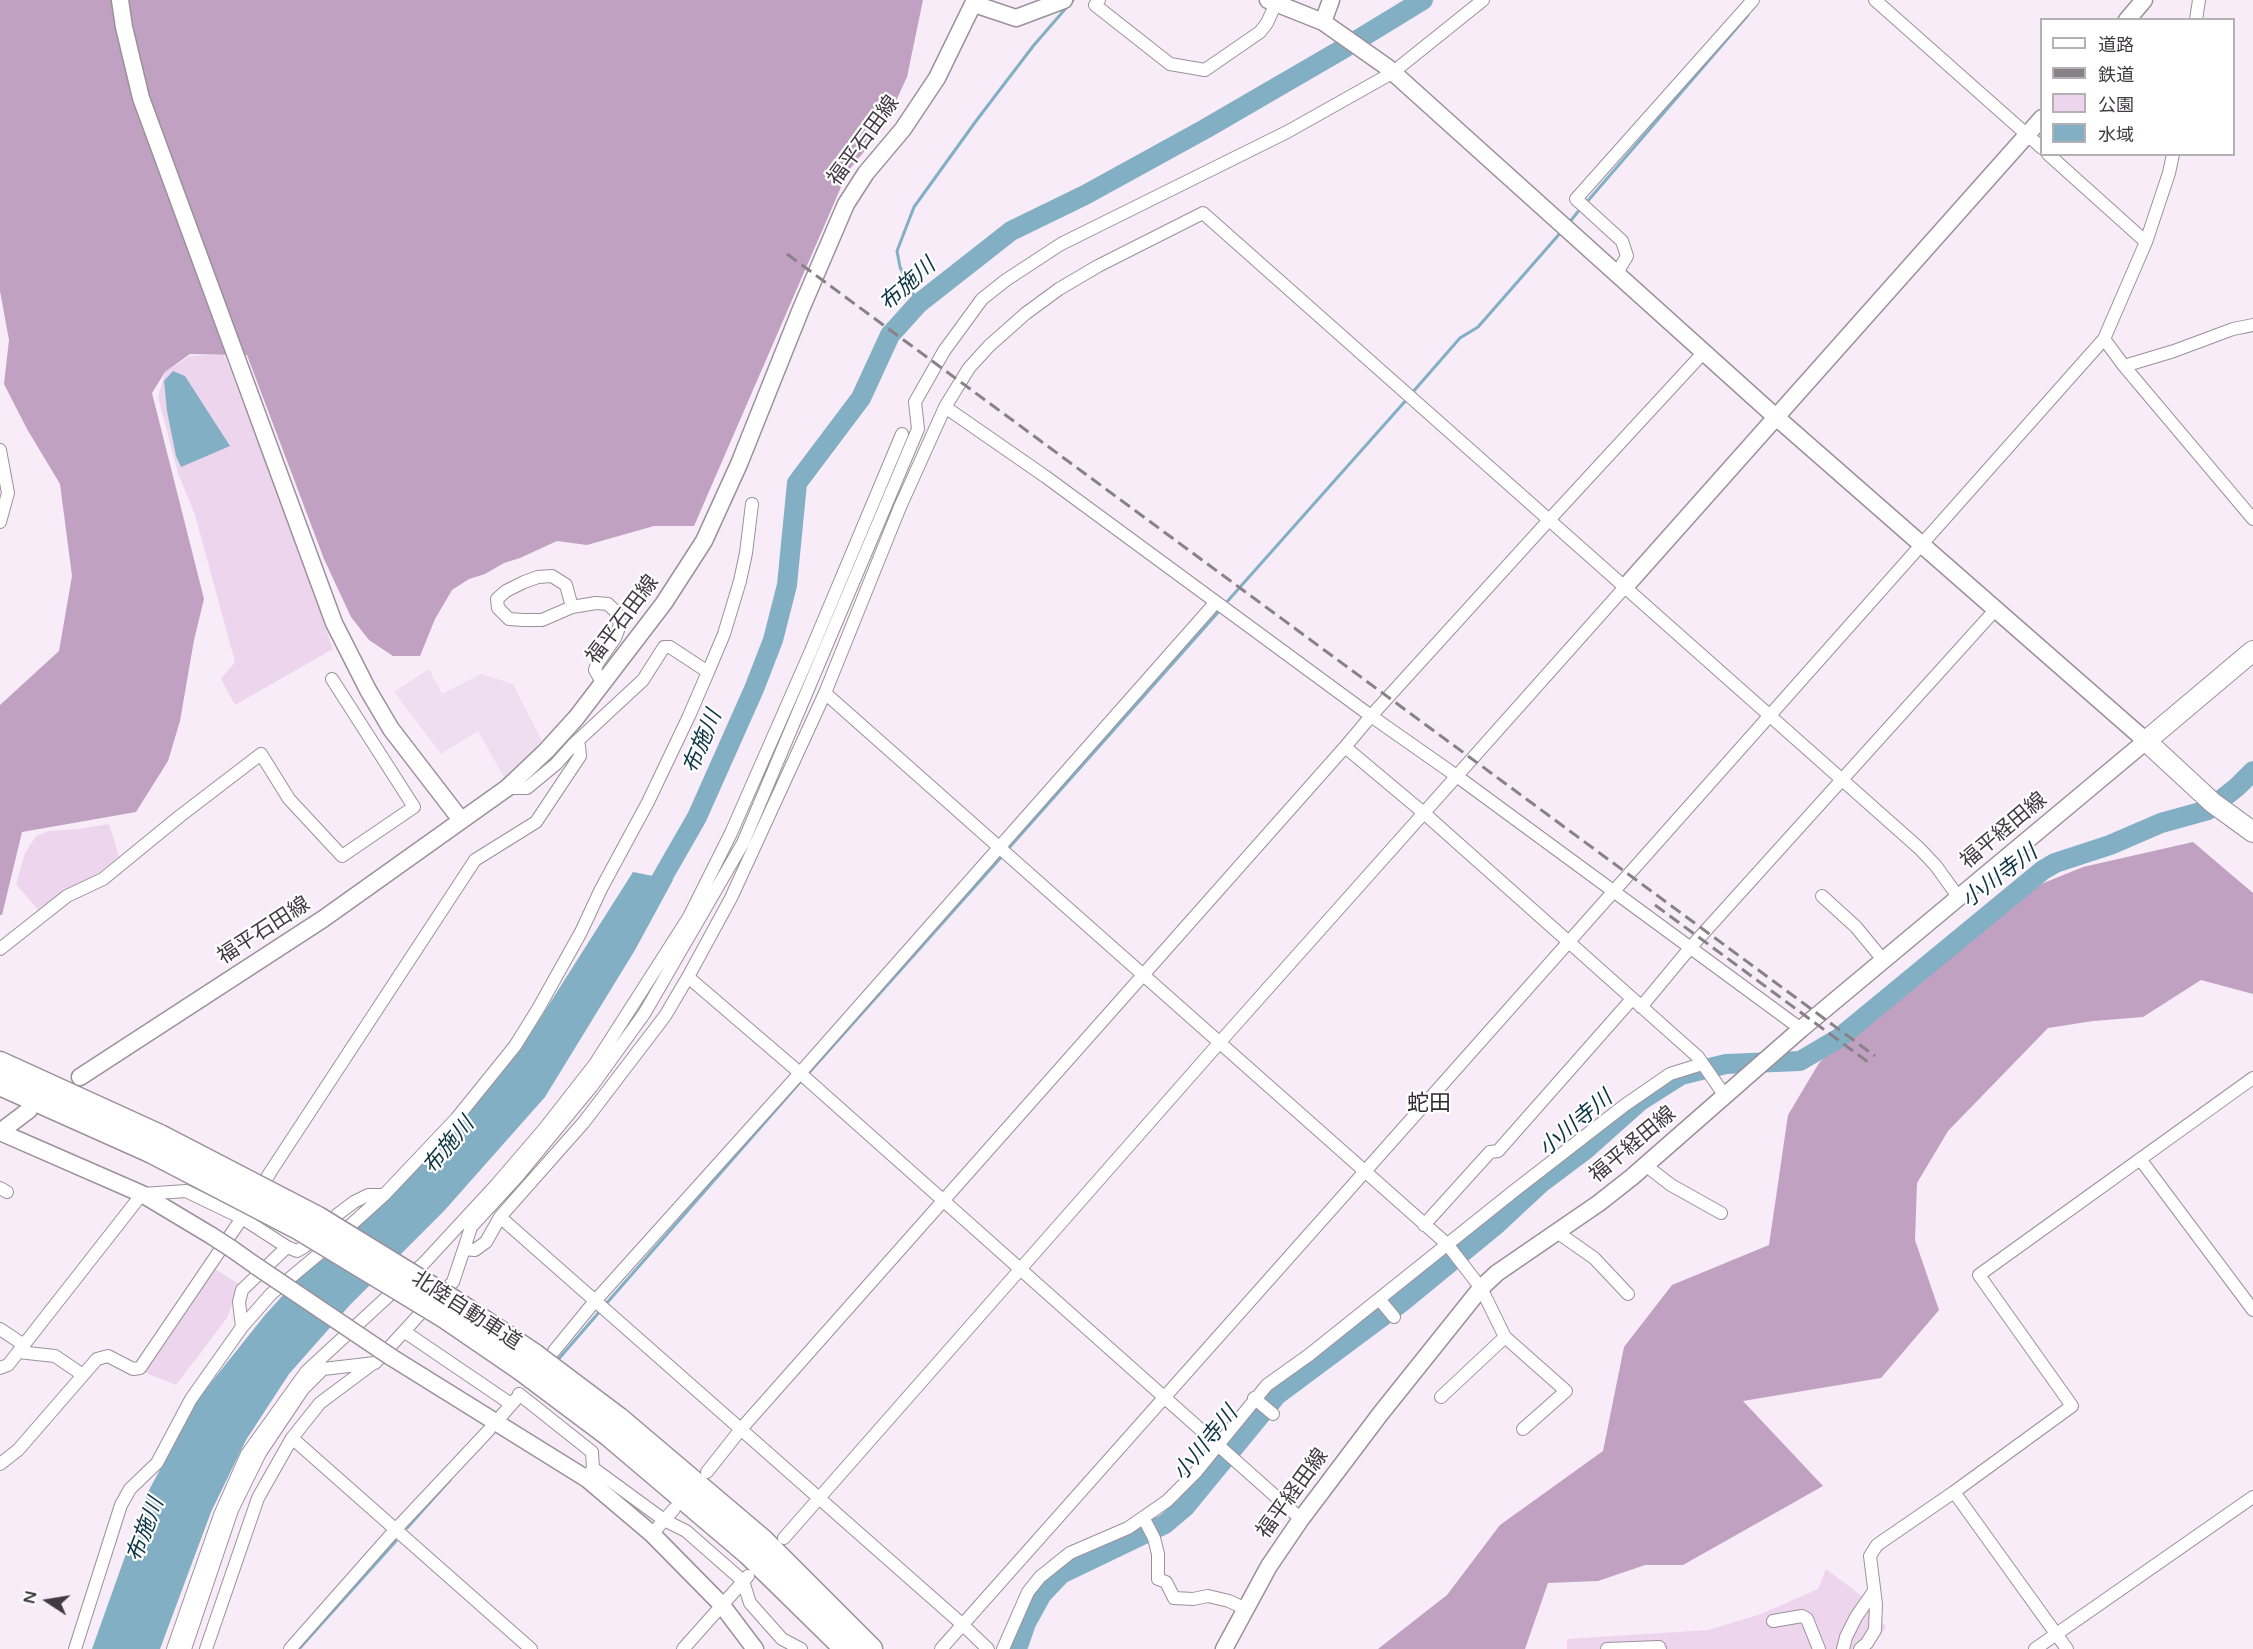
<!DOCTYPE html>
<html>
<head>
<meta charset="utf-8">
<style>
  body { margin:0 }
  #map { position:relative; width:2253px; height:1649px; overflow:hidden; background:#f7ecf7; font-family:"Varela Round","Noto Sans JP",sans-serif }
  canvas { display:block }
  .legend { position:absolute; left:2040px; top:18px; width:195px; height:138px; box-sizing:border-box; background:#fff; border:2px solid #b3b1b3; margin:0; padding:8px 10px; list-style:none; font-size:18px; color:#403b40 }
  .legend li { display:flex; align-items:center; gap:12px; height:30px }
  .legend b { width:30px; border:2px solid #b3b1b3 }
  .north { position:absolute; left:18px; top:1571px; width:60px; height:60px; -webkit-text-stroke:4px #fff; paint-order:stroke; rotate:282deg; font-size:16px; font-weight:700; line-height:24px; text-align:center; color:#403b40 }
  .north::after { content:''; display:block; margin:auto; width:21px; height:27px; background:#403b40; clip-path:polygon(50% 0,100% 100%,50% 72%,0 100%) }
</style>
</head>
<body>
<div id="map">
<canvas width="2253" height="1649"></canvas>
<ul class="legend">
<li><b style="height:8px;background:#fff"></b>道路</li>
<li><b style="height:8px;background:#888188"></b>鉄道</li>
<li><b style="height:16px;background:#edd6ed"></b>公園</li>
<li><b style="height:16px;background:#83afc4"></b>水域</li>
</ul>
<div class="north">N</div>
</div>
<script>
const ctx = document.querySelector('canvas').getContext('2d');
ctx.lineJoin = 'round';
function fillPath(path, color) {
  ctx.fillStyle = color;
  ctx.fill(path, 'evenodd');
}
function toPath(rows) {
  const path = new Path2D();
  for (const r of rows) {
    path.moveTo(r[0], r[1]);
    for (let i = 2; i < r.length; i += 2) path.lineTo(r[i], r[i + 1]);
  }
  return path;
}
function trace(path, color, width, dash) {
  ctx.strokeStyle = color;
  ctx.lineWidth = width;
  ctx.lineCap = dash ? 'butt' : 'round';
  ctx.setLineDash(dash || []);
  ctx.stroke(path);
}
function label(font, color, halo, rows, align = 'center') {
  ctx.font = font + ' "Varela Round","Noto Sans JP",sans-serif';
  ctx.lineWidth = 4.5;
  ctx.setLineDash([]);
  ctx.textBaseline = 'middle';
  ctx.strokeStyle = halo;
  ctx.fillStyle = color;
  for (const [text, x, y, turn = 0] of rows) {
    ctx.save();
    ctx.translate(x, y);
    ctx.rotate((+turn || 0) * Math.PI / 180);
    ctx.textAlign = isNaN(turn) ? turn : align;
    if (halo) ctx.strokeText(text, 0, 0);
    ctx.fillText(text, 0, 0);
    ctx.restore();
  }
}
fillPath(toPath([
  [429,669,442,694,481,674,513,684,542,741,504,777,478,731,441,754,394,692]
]), '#efdeef');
fillPath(toPath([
  [224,354,288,521,333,649,235,705,221,679,235,662,195,515,178,473,158,397,165,372,190,356],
  [109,824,119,856,94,877,39,911,16,884,25,853,36,836,49,831,79,829],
  [215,1269,239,1284,227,1318,176,1385,141,1371],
  [1826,1569,1862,1596,1886,1627,1871,1649,1567,1649,1567,1639,1708,1630,1761,1614,1818,1589]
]), '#edd6ed');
fillPath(toPath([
  [0,0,923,0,907,77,883,129,848,171,694,526,654,526,587,545,557,541,520,558,504,563,485,574,469,579,452,590,435,619,420,656,393,656,369,640,351,617,324,559,247,355,190,354,165,372,152,393,204,599,194,640,180,721,168,761,136,812,22,832,2,915,0,915,0,705,59,651,72,576,60,484,27,429,4,384,9,340,0,291],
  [2193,842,2253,893,2253,994,2201,980,2143,1017,2093,1021,2048,1028,1948,1131,1917,1183,1915,1240,1939,1310,1881,1378,1743,1401,1823,1486,1683,1565,1645,1565,1598,1581,1548,1583,1525,1649,1378,1649,1447,1595,1500,1525,1603,1451,1624,1347,1672,1285,1769,1245,1788,1115,1819,1063,1903,978,1982,908,2083,867]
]), '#c0a1c1');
fillPath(toPath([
  [173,371,185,376,230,446,181,467,176,456,167,411,164,381],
  [633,872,673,880,635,950,545,1097,444,1211,349,1306,289,1374,246,1440,211,1512,160,1649,92,1649,148,1492,198,1399,265,1315,365,1205,433,1149,536,1025]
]), '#83afc4');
trace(toPath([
  [1586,203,1748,15],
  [1568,224,1581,208],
  [918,304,900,267,897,251,914,207,976,121,1034,45,1073,0],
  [1412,393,1460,338,1478,327,1562,231],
  [1225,604,1408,398],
  [1008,849,1221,609],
  [807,1075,1004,854],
  [605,1305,802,1080],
  [556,1362,601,1310],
  [407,1528,450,1480],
  [299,1649,396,1541]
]), '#83afc4', 3);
trace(toPath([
  [650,899,697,817,754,689,773,640,787,585,797,483,861,398,890,335,918,304,1011,231,1085,195,1205,129,1341,50,1423,0],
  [1017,1649,1026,1623,1042,1594,1061,1574,1165,1524,1185,1507,1277,1395,1402,1302,1497,1224,1541,1183,1585,1150,1640,1101,1681,1075,1726,1064,1800,1061,1839,1038,2043,870,2055,863,2110,845,2161,823,2208,810,2237,787,2253,771]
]), '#83afc4', 20);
const street = toPath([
  [1099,0,1095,5,1170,64,1205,70,1260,32,1267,23,1276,3],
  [1875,0,2042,148],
  [2196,20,2199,0],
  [2048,154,2146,242],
  [1617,273,1627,256,1622,241,1576,199,1753,0],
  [2104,339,2124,366,2253,519],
  [1704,352,1549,520,1371,716,1458,777,1801,1029],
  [2124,366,2174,351,2233,329,2253,325],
  [945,407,900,507,825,693,1447,1244,1481,1288,1505,1337,1441,1397],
  [0,450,8,493,0,522],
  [572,607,566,585,552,576,538,577,524,582,506,591,497,599,498,608,509,619,523,620,542,620,572,607,596,603,608,604,617,613,620,625,615,638,597,664,595,670,603,684],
  [708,672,724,634,740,581,746,553,752,504],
  [1822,896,1856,927,1884,961],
  [0,949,67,896,103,879,180,816,261,754,289,799,342,856,414,807,332,679],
  [688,977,731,898,825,693],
  [1641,1007,1690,948,1996,609],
  [1725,1096,1698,1057,1425,814,1345,747,1371,716,1046,477,945,407,969,368,989,346,1025,314,1059,289,1098,266,1203,213,1919,848,1936,866,1959,898],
  [2140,1159,2253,1310],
  [1645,1165,1671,1185,1721,1213],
  [0,1188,7,1192],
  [384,1195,456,1119,515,1046,538,1009,581,932,601,889,648,802,689,716,708,672,670,647,664,647,643,680,573,745],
  [500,1217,963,1625,988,1649],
  [1424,1225,1490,1152,1498,1151,1632,999],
  [1557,1232,1594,1258,1628,1294],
  [464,1249,471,1227,517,1177,592,1086,644,1014,743,843,918,429,915,402,944,351,982,299,1006,280,1061,244,1287,132,1392,73,1483,0],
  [1379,1299,1394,1317],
  [0,1329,24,1345],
  [405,1332,511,1404],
  [1505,1337,1566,1391,1523,1429],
  [554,1351,595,1301,800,1073,1216,602],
  [18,1352,55,1356,83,1375],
  [0,1368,8,1365,142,1194,186,1191,242,1218,271,1171,475,860,536,822,580,756,579,746,573,745,556,764,527,788,507,788],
  [519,1394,592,1452,593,1468,589,1475],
  [1254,1398,1273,1414],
  [502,1415,517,1398],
  [292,1438,531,1649],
  [0,1464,18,1450,97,1359,108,1356,133,1369,140,1368,242,1218,287,1247,242,1290,239,1302,242,1327,271,1294,320,1253,384,1195,368,1195,354,1202,338,1214,304,1247,297,1251,287,1247],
  [593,1468,664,1520,686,1531,743,1581,750,1603,782,1639,801,1649],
  [707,1472,741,1429,1345,747],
  [1144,1519,1154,1538,1158,1554,1158,1579,1166,1582,1174,1598,1193,1599,1208,1596,1229,1601,1246,1609],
  [652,1534,674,1509],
  [784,1538,1220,1042,1625,587],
  [1773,1621,1802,1616,1807,1619,1819,1649],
  [75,1649,121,1505,130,1489,157,1463,191,1399,242,1327],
  [173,1649,220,1515,247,1454,306,1372,424,1263,497,1184,545,1128,595,1064,689,917,731,833,810,653,902,434],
  [185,1649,232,1510,260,1453,303,1389,323,1369,375,1363,418,1316,453,1282,464,1249,475,1250,486,1242,500,1217,584,1122,665,1016,688,977,800,1073,1301,1519],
  [206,1649,258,1498,292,1438,320,1403,371,1365],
  [290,1649,396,1529,489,1430],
  [683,1649,748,1576],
  [941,1649,2104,339,2146,242,2169,173,2173,154],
  [1003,1649,1028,1592,1040,1577,1070,1553,1128,1528,1167,1501,1196,1472,1267,1385,1309,1355,1514,1191,1625,1105,1670,1074,1702,1064],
  [1607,1649,1659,1647,1660,1649],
  [1843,1649,1846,1637,1856,1617,1874,1591],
  [1860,1649,1867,1643,1875,1630,1876,1604,1870,1556,1877,1545,1954,1492],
  [2035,1649,2253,1497],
  [2067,1649,1954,1492,2072,1406,1979,1275,2253,1078]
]);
const secondary = toPath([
  [120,0,124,27,141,98,334,623,368,690,391,729,461,820],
  [974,4,1016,18,1064,0],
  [2127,20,2144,0],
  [1323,22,1331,0],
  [1625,587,2042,118],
  [80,1077,323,919,507,788,546,751,576,718,664,603,704,541,739,464,801,309,846,204,866,173,903,129,937,78,975,0],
  [0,1132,142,1194,212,1236],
  [0,1132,29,1110],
  [232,1249,256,1266],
  [391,1357,587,1479,652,1534,721,1604,755,1649],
  [1224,1649,1269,1566,1301,1519,1381,1413,1481,1288,1497,1273,1599,1203,1632,1177,1801,1029,2146,741,1768,410,1387,67,1323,22,1268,0]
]);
const primary = toPath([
  [2253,651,2146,741,2213,803,2253,832]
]);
const highway = toPath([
  [0,1063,160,1136],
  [0,1084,150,1151],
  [453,1301,534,1355],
  [442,1315,521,1369],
  [619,1419,763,1541,871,1649],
  [609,1435,748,1553,846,1649]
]);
trace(street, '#9b919b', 14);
trace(secondary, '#9b919b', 19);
trace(primary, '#9b919b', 22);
trace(highway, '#9b919b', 25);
trace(street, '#fff', 12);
trace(secondary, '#fff', 16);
trace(primary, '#fff', 20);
trace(highway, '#fff', 22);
trace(toPath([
  [787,254,1875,1056],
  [1655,905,1868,1062]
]), '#888188', 3, [12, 6]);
const secondaryBridge = toPath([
  [212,1236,232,1249],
  [256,1266,391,1357]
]);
const highwayBridge = toPath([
  [160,1136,318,1218,453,1301],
  [150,1151,300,1229,442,1315],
  [534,1355,619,1419],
  [521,1369,609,1435]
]);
trace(secondaryBridge, '#9b919b', 19, []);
trace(highwayBridge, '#9b919b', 25, []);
trace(secondaryBridge, '#fff', 16);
trace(highwayBridge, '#fff', 22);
label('21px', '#403b40', '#fff', [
  ["福平石田線",864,141,-54],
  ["福平石田線",623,620,-53],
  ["福平経田線",2004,831,-40],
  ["福平石田線",264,931,-33],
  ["福平経田線",1633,1145,-40],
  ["北陸自動車道",466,1311,33],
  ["福平経田線",1293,1494,-54]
]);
label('italic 22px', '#0b3444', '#fff', [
  ["布施川",908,285,-42],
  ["布施川",703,742,-67],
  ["小川寺川",2000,877,-37],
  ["小川寺川",1576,1124,-40],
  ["布施川",449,1146,-50],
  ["小川寺川",1206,1444,-51],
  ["布施川",146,1530,-69]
]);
label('22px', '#322a32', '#fff', [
  ["蛇田",1429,1104]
]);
</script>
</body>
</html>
